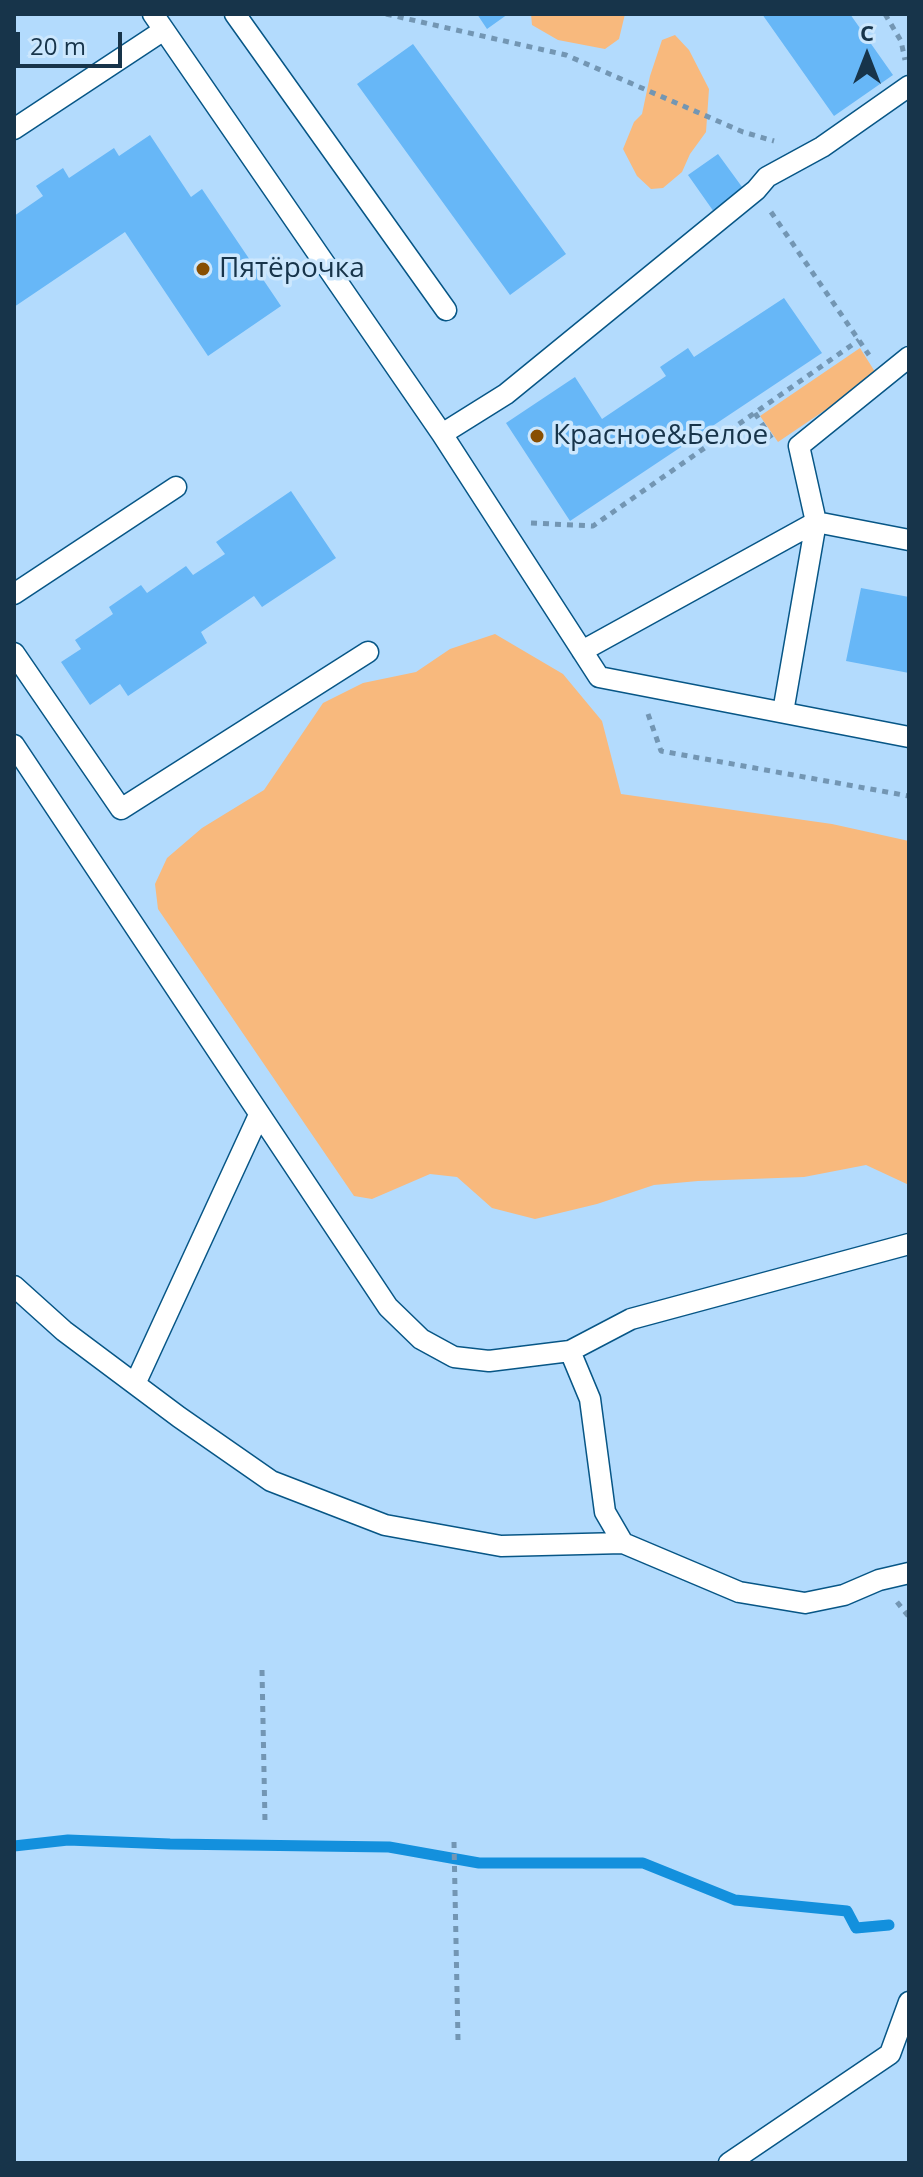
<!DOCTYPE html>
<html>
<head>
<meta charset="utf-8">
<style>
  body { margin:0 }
  #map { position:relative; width:923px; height:2177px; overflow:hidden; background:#b3dbfd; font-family:"Open Sans",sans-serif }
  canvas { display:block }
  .frame { position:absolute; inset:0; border:16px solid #17344a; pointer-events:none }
  .north { position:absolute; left:827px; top:16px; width:80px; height:80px; -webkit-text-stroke:6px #cce7fd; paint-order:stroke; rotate:0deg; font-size:22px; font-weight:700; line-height:32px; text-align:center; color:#17344a }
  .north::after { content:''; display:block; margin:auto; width:28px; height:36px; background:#17344a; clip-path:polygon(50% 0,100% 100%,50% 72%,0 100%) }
  .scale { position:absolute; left:16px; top:32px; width:106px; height:36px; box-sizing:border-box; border:4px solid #17344a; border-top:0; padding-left:10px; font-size:24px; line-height:28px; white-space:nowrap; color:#17344a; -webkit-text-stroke:6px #cce7fd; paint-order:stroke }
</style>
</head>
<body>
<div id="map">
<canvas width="923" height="2177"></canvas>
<div class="frame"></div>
<div class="north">С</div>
<div class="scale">20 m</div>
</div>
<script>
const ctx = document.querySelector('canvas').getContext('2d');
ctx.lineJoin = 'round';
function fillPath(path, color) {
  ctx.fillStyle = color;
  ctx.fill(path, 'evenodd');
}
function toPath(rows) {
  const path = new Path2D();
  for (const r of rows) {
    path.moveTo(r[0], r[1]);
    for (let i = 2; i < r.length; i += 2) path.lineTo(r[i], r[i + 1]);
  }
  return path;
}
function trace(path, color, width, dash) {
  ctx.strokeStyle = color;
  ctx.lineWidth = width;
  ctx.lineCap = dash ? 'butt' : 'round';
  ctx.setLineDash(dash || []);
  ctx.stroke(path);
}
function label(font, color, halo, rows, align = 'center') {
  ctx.font = font + ' "Open Sans",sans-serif';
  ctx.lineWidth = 7;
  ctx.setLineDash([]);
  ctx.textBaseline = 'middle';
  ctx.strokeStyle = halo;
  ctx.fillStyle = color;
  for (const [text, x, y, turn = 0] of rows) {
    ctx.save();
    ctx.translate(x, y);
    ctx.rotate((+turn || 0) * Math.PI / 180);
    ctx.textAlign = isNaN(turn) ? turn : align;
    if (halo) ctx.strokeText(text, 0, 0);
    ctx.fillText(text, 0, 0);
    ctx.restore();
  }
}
fillPath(toPath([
  [531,14,625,14,619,39,605,49,558,40,532,25],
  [675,35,689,50,709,89,706,132,690,154,682,172,663,188,651,189,637,176,623,149,634,122,642,114,650,76,662,40],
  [860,348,877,375,778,442,760,416],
  [495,634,563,674,602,721,621,794,832,824,909,841,909,1185,866,1165,804,1177,698,1181,654,1185,597,1204,535,1219,492,1208,457,1177,430,1174,372,1199,354,1196,158,909,155,884,167,858,202,828,264,790,323,703,363,683,416,672,450,649]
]), '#f8b97d');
trace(toPath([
  [14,1846,68,1840,170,1844,389,1847,479,1863,643,1863,735,1900,847,1911,856,1928,889,1925]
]), '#1390dd', 11);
fillPath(toPath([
  [477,14,508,14,487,29],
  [762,14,850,14,893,75,834,116],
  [413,44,566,254,510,295,357,84],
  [150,135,191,197,202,189,281,306,208,356,125,232,14,307,14,216,43,196,36,186,63,168,69,178,114,148,119,156],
  [718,154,745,191,714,212,688,175],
  [784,298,822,353,570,521,506,423,575,377,602,419,666,376,660,367,688,348,694,357],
  [291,491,336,558,262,607,254,596,201,632,207,643,128,696,120,684,90,705,61,662,81,649,75,640,113,614,109,607,141,585,147,593,186,566,193,575,225,554,216,542],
  [861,588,909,597,909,673,846,661]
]), '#67b7f7');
const service = toPath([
  [153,14,442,434,599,677,909,737],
  [235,14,446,310],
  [14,129,164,30],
  [442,434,506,394,756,190,767,177,822,147,909,86],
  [14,594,176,487],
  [582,651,816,522,799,446,909,357],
  [14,653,121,809,368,652],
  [783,712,816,522,909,540],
  [14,745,388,1307,421,1339,454,1357,489,1361,570,1351,631,1319,909,1244],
  [14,1286,64,1331,179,1417,271,1481,385,1525,501,1546,623,1543],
  [570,1351,590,1399,605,1512,623,1543,739,1592,805,1603,844,1595,879,1580,909,1573],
  [135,1384,259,1115],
  [729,2163,890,2054,909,2002]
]);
trace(service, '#075686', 23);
trace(toPath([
  [386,14,566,55,743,132,774,141],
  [885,14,901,41,905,60],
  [771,212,869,355],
  [755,413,772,439],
  [531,523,593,526,859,340],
  [648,714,661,751,909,796],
  [897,1602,909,1617],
  [262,1670,265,1822],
  [454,1842,458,2040]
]), '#7396b3', 5, [6, 6]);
trace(service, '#fff', 20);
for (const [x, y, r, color] of [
  [203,269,8,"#884f02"],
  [537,436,8,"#884f02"]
]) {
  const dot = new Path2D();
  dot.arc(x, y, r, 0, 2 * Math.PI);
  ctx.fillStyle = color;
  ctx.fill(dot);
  trace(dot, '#cce7fd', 3);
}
label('28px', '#17344a', '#cce7fd', [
  ["Пятёрочка",219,269],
  ["Красное&Белое",553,436]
], 'left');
</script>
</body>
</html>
